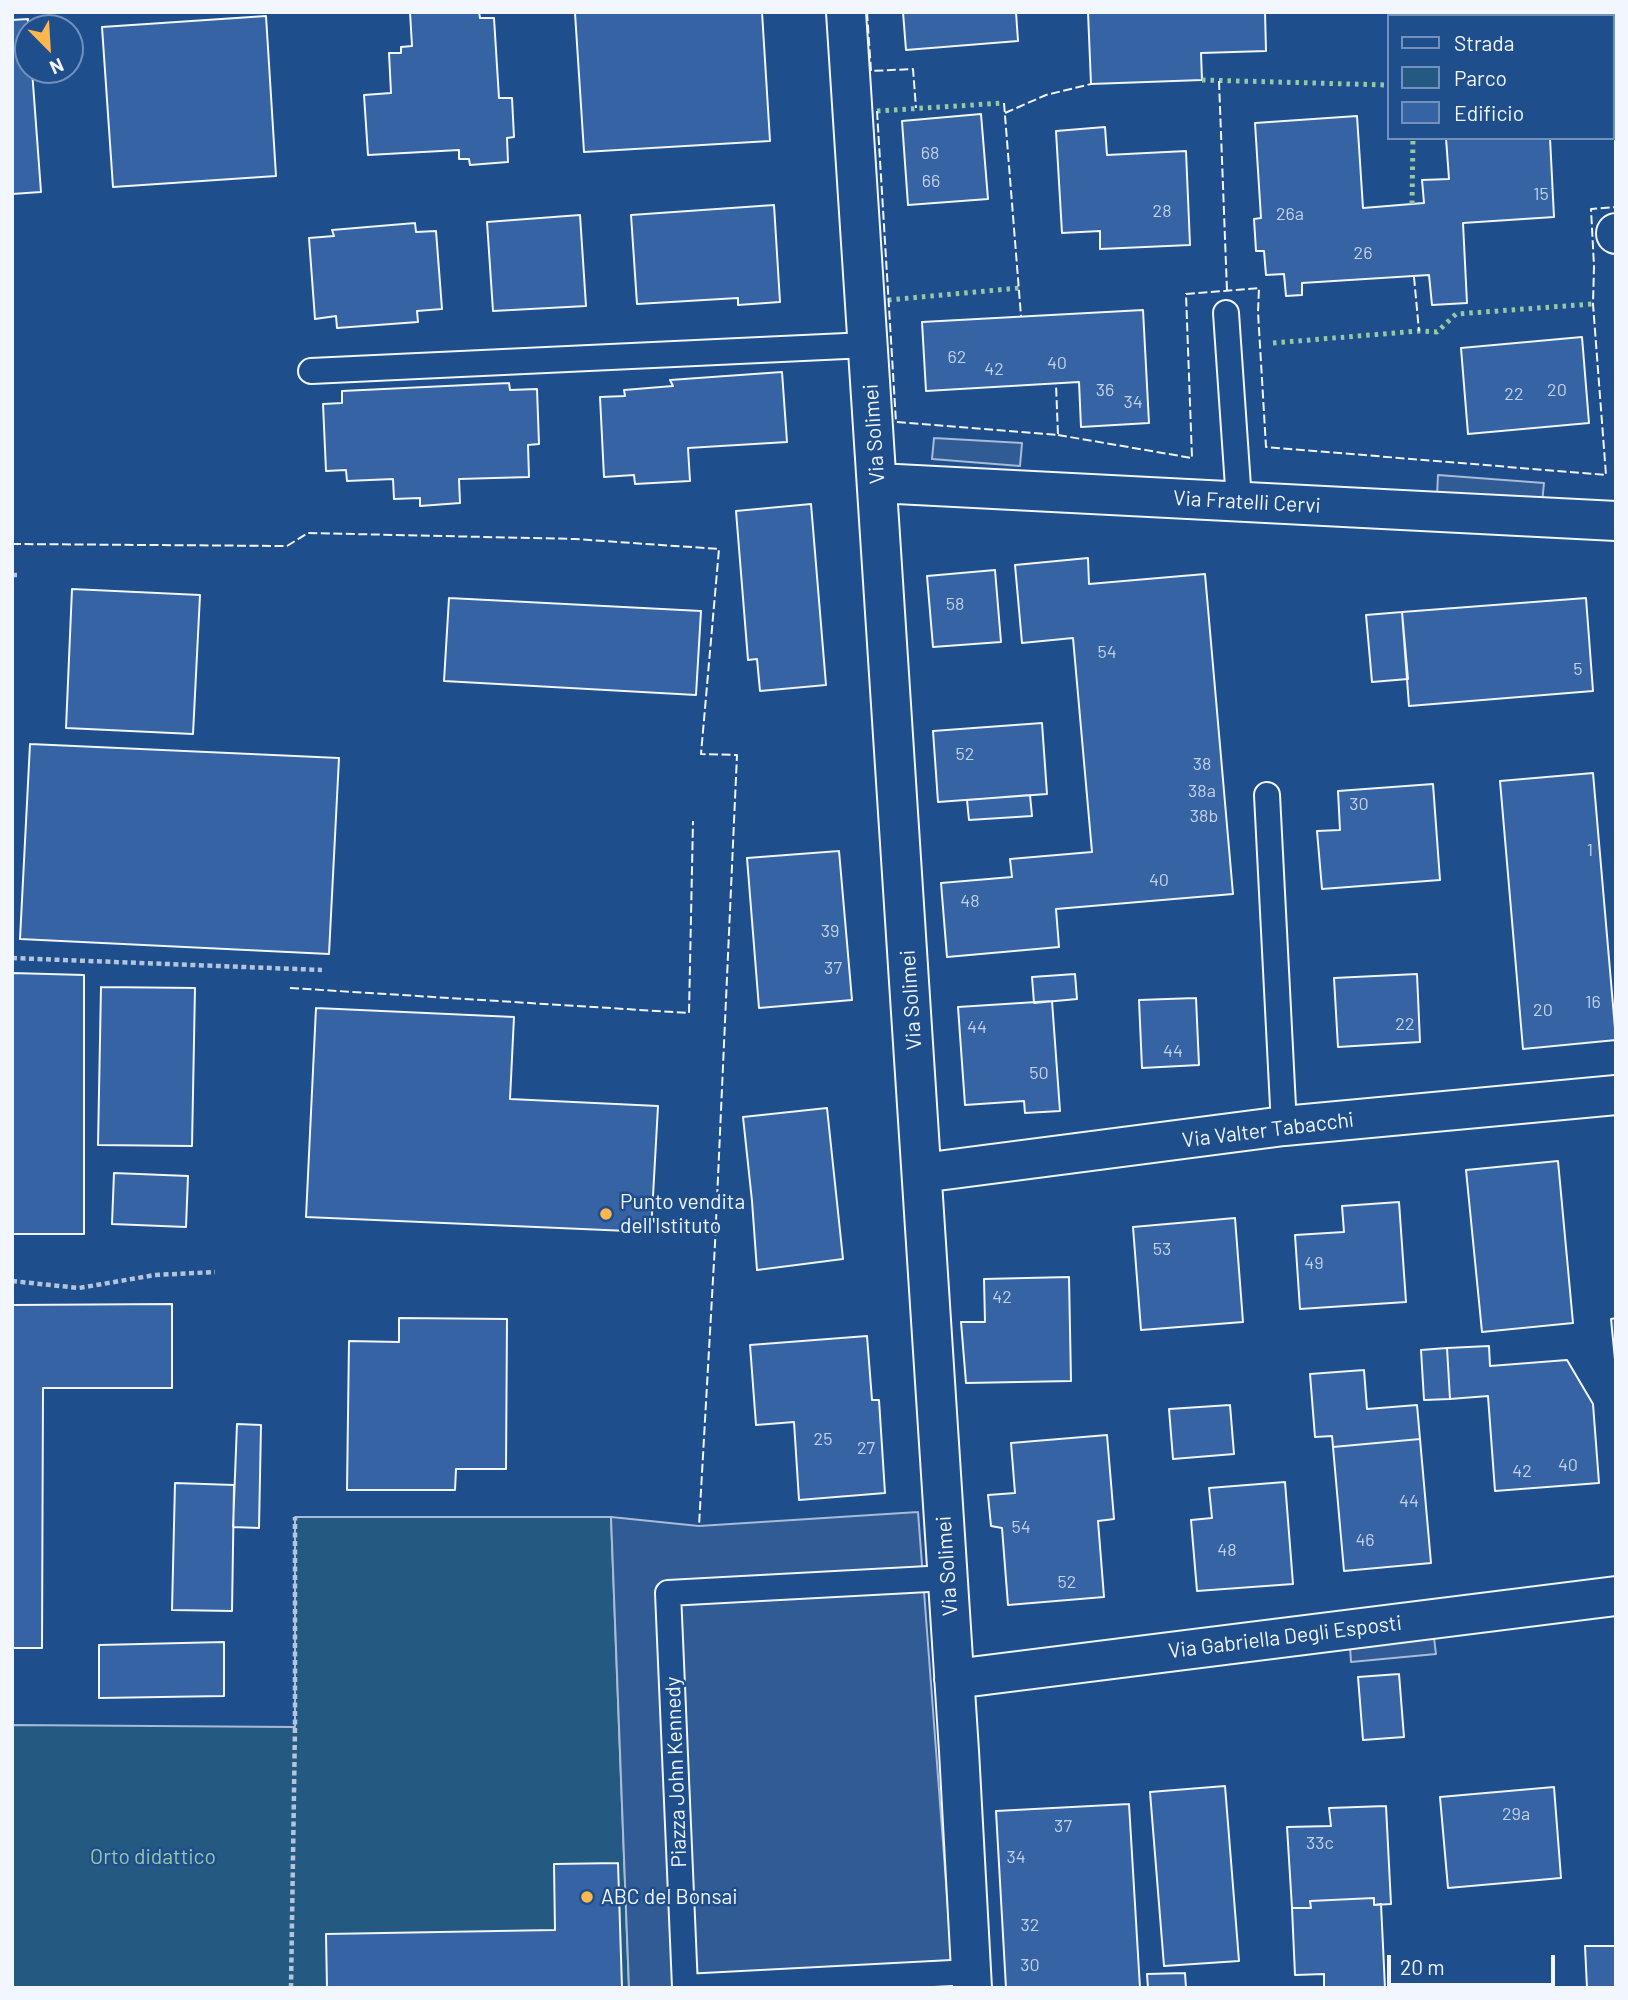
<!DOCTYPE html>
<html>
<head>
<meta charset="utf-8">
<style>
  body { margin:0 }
  #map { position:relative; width:1628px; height:2000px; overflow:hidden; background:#1f4e8c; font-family:Barlow,sans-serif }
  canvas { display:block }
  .frame { position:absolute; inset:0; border:14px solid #f2f6ff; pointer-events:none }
  .legend { position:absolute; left:1387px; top:14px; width:228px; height:126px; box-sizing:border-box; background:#1f4e8c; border:2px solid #7391ba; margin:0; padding:9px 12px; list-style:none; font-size:21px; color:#f2f6ff }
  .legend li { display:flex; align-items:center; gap:14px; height:35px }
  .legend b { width:35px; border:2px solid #7391ba }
  .north { position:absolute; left:14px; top:14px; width:70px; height:70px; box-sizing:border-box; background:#1f4e8c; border:2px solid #7391ba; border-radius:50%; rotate:156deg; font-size:19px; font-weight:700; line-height:28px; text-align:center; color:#f2f6ff }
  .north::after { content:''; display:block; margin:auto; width:24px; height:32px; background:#ffb74d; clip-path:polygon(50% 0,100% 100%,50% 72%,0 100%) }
  .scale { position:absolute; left:1387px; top:1955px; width:168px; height:32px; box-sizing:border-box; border:4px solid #f2f6ff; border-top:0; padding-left:9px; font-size:21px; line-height:24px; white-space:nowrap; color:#f2f6ff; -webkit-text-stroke:5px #1f4e8c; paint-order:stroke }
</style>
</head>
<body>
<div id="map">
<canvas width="1628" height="2000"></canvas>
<div class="frame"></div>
<ul class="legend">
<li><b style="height:9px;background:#1f4e8c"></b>Strada</li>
<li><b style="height:19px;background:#245a82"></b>Parco</li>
<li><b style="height:19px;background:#3563a3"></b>Edificio</li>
</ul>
<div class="north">N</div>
<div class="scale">20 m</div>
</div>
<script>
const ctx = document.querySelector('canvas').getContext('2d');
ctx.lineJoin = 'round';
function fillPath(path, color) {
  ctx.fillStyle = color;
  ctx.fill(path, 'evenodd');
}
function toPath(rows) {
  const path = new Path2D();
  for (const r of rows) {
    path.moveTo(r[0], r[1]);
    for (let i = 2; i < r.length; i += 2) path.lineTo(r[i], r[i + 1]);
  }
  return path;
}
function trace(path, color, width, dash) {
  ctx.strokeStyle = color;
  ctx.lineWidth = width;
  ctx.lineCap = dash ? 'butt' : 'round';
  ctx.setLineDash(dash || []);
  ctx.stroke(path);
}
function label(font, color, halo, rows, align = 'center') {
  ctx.font = font + ' Barlow,sans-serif';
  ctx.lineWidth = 5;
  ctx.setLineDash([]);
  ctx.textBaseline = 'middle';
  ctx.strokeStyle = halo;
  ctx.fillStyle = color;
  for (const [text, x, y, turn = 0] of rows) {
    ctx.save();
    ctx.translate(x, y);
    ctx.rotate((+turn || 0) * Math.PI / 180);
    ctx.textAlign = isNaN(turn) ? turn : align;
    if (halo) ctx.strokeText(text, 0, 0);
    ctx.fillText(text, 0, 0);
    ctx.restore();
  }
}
const green = toPath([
  [295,1517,611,1517,629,1988,12,1988,12,1725,295,1727,295,1517]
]);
fillPath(green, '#245a82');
trace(green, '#a8bbd7', 2);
const parking = toPath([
  [934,438,1022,443,1020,466,932,459,934,438],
  [1438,475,1544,483,1542,503,1437,496,1438,475],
  [918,1512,954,1988,629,1988,611,1517,699,1526,918,1512],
  [1434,1638,1436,1654,1351,1662,1350,1647,1434,1638]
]);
fillPath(parking, '#305b95');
trace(parking, '#a8bbd7', 2);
const building = toPath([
  [410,12,479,12,480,18,494,18,499,98,512,98,514,137,507,138,508,162,470,165,469,159,459,159,459,150,368,155,364,95,391,93,389,53,401,53,401,47,412,46,410,12],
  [590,12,762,12,770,141,584,152,575,13,590,12],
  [903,12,1016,12,1018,41,906,50,903,12],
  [1088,12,1265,12,1266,51,1201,53,1202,80,1091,84,1088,12],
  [266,16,276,176,113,187,102,27,266,16],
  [28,19,28,70,32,70,41,192,12,194,12,20,28,19],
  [981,114,988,199,908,205,902,121,981,114],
  [1357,116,1363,208,1424,203,1422,180,1449,179,1446,138,1550,138,1554,217,1463,223,1467,303,1432,305,1429,275,1302,283,1302,295,1286,296,1284,274,1266,275,1264,251,1256,251,1254,219,1261,218,1255,123,1357,116],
  [1105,127,1107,155,1186,151,1190,245,1100,249,1100,231,1062,233,1056,131,1105,127],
  [774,205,780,302,738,305,738,298,637,304,631,215,774,205],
  [580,215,586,306,493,311,487,222,580,215],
  [415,223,416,232,436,231,442,309,417,311,418,322,337,328,336,316,315,319,309,238,334,236,332,230,415,223],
  [1143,310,1149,423,1081,427,1079,382,926,391,922,322,1143,310],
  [1582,337,1589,423,1468,434,1461,348,1582,337],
  [782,372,787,442,688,448,690,481,635,484,634,475,604,477,600,397,625,396,624,390,673,386,670,380,782,372],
  [509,383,510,390,537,389,539,444,528,445,529,477,459,479,460,503,420,506,420,498,394,499,393,479,347,481,346,470,326,471,323,404,342,403,342,391,509,383],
  [811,504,826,685,760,691,757,659,748,660,736,511,811,504],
  [1088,558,1089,584,1205,574,1233,894,1056,909,1059,947,947,957,941,883,1012,877,1010,859,1092,852,1073,638,1022,643,1015,565,1088,558],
  [995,570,1001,642,933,647,927,576,995,570],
  [72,589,200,595,193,734,66,728,72,589],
  [449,598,701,611,696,695,444,681,449,598],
  [1586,598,1593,691,1409,706,1402,612,1586,598],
  [1402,612,1408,679,1372,682,1366,615,1402,612],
  [1042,723,1047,794,938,802,933,731,1042,723],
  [30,744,339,758,329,954,20,939,30,744],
  [1593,773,1616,1040,1523,1049,1500,781,1593,773],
  [1433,784,1440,880,1322,889,1317,831,1340,830,1338,791,1433,784],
  [1030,795,1032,816,969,820,967,800,1030,795],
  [839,851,852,1000,759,1008,747,858,839,851],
  [12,973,84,975,84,1234,12,1234,12,973],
  [1075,974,1077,999,1034,1003,1032,977,1075,974],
  [1417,974,1420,1042,1338,1047,1334,978,1417,974],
  [101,987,195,988,192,1146,98,1145,101,987],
  [1196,998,1199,1065,1142,1068,1139,1000,1196,998],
  [1052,1001,1060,1111,1025,1113,1024,1101,965,1105,958,1007,1052,1001],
  [316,1008,514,1017,510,1099,658,1106,651,1232,306,1217,316,1008],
  [827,1108,843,1259,757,1270,752,1201,743,1117,827,1108],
  [1558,1161,1573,1323,1482,1332,1466,1170,1558,1161],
  [114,1173,188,1176,186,1227,112,1224,114,1173],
  [1399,1202,1406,1302,1300,1309,1295,1235,1344,1232,1342,1206,1399,1202],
  [1235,1218,1243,1322,1141,1330,1133,1227,1235,1218],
  [1069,1277,1071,1381,966,1383,961,1322,985,1322,984,1279,1069,1277],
  [172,1304,172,1388,43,1388,42,1648,12,1648,12,1305,172,1304],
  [399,1318,507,1319,506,1469,456,1469,455,1490,347,1490,349,1341,399,1342,399,1318],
  [1616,1318,1616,1370,1611,1319,1616,1318],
  [867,1336,872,1400,879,1400,885,1493,799,1500,794,1422,756,1425,750,1345,867,1336],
  [1489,1346,1490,1366,1567,1360,1593,1404,1599,1483,1495,1491,1488,1396,1450,1399,1447,1348,1489,1346],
  [1447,1348,1450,1399,1424,1400,1421,1350,1447,1348],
  [1364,1370,1367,1409,1417,1405,1420,1439,1333,1447,1332,1436,1315,1437,1310,1374,1364,1370],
  [1230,1405,1234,1454,1173,1459,1169,1409,1230,1405],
  [237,1424,261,1425,259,1528,233,1527,237,1424],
  [1107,1435,1114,1519,1098,1521,1104,1597,1008,1605,1002,1528,991,1526,988,1495,1015,1493,1011,1443,1107,1435],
  [1420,1439,1431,1563,1344,1571,1333,1447,1420,1439],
  [1285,1482,1293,1584,1197,1591,1191,1520,1212,1518,1209,1488,1285,1482],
  [175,1483,234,1485,232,1611,172,1610,175,1483],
  [224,1642,224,1696,99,1698,99,1645,224,1642],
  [1399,1674,1404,1737,1363,1740,1358,1677,1399,1674],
  [1225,1786,1239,1961,1164,1966,1150,1792,1225,1786],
  [1554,1787,1561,1878,1448,1888,1440,1797,1554,1787],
  [1129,1804,1140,1988,1006,1988,996,1811,1129,1804],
  [1386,1806,1391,1904,1374,1905,1374,1898,1310,1901,1311,1908,1292,1908,1287,1827,1331,1826,1329,1808,1386,1806],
  [618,1863,622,1988,327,1988,326,1934,555,1930,554,1864,618,1863],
  [1374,1898,1374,1905,1381,1904,1385,1988,1324,1988,1324,1974,1295,1975,1292,1908,1311,1908,1310,1901,1374,1898],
  [1585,1946,1616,1946,1616,1988,1587,1988,1585,1946],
  [1185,1973,1186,1988,1148,1988,1147,1974,1185,1973]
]);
fillPath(building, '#3563a3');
trace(building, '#f2f6ff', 2);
const lane = toPath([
  [1226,313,1239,501],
  [311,371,867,345],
  [1267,795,1284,1126],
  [947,1578,668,1593,685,1987,971,1972]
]);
const street = toPath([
  [846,12,959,1751,972,1988],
  [1616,233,1616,234],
  [877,483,1616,521],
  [922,1173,1284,1126,1616,1095],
  [954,1679,1616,1596]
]);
trace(lane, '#f2f6ff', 28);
trace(street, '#f2f6ff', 42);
trace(toPath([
  [12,575,19,575],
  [12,958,322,970],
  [12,1281,79,1288,155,1275,215,1272],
  [291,1988,295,1727,295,1517]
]), '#b3c4dc', 4.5, [5, 3.5]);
trace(lane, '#1f4e8c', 24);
trace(street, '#1f4e8c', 38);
trace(toPath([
  [1202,80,1388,85],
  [877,111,1004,103],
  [1412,204,1413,138],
  [888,300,1019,288],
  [1273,343,1419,331,1437,332,1456,314,1593,304]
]), '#97c8a6', 5, [3.5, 5]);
trace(toPath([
  [867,12,871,71,913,69,916,108],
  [1219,81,1227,291],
  [1004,103,1021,316],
  [877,111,896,422,1058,435,1056,384],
  [1005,113,1046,95,1091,84],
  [1414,277,1419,331],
  [1058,435,1192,458,1186,294,1259,288,1258,312,1266,447,1606,475,1593,304,1594,266,1591,209,1616,207],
  [12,544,287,546,308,533,575,539,719,549,701,754,737,755,715,1244,699,1526],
  [290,988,689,1013,693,821]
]), '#f2f6ff', 2, [9, 3.5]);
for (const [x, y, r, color] of [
  [606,1214,7,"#ffb74d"],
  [587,1897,7,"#ffb74d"]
]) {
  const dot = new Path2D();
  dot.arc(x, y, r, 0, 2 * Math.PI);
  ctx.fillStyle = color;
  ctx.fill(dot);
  trace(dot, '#1f4e8c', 2.5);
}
label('18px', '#c3d1e8', null, [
  ["68",930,153],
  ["66",931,181],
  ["15",1541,194],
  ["28",1162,211],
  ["26a",1290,214],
  ["26",1363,253],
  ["62",957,357],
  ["40",1057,363],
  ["42",994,369],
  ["36",1105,390],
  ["20",1557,390],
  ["22",1514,394],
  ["34",1133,402],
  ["58",955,604],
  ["54",1107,652],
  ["5",1578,669],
  ["52",965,754],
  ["38",1202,764],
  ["38a",1202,791],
  ["30",1359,804],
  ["38b",1204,816],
  ["1",1590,850],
  ["40",1159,880],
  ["48",970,901],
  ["39",830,931],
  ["37",833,968],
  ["16",1593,1002],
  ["20",1543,1010],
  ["22",1405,1024],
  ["44",977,1027],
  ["44",1173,1051],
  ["50",1039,1073],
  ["53",1162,1249],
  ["49",1314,1263],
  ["42",1002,1297],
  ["25",823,1439],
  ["27",866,1448],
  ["40",1568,1465],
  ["42",1522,1471],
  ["44",1409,1501],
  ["54",1021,1527],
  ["46",1365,1540],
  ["48",1227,1550],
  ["52",1067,1582],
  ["29a",1516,1814],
  ["37",1063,1826],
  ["33c",1320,1843],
  ["34",1016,1857],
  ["32",1030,1925],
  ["30",1030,1965]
]);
label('21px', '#f2f6ff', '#1f4e8c', [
  ["Via Solimei",874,434,-94],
  ["Via Fratelli Cervi",1247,502,3],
  ["Via Solimei",911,1000,-94],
  ["Via Valter Tabacchi",1268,1130,-7],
  ["Via Solimei",947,1566,-94],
  ["Via Gabriella Degli Esposti",1285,1637,-7],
  ["Piazza John Kennedy",676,1772,-92]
]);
label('21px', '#f2f6ff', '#1f4e8c', [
  ["Punto vendita",620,1202],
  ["dell'Istituto",620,1226],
  ["ABC del Bonsai",601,1897]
], 'left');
label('21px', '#97c8a6', '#1f4e8c', [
  ["Orto didattico",153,1857]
]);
</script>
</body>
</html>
